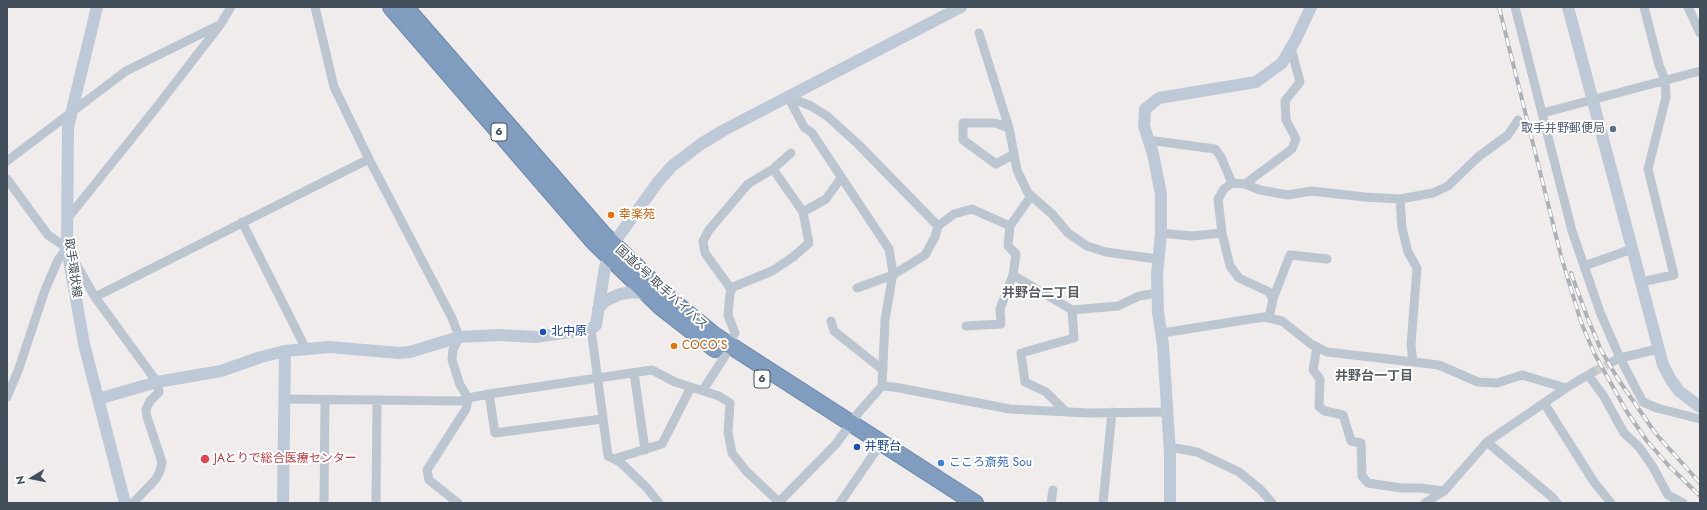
<!DOCTYPE html>
<html>
<head>
<meta charset="utf-8">
<style>
  body { margin:0 }
  #map { position:relative; width:1707px; height:510px; overflow:hidden; background:#f0ecec; font-family:Jost,sans-serif }
  canvas { display:block }
  .frame { position:absolute; inset:0; border:8px solid #434f5b; pointer-events:none }
  .north { position:absolute; left:12px; top:458px; width:40px; height:40px; -webkit-text-stroke:3px #fff; paint-order:stroke; rotate:260deg; font-size:11px; font-weight:700; line-height:16px; text-align:center; color:#434f5b }
  .north::after { content:''; display:block; margin:auto; width:14px; height:18px; background:#434f5b; clip-path:polygon(50% 0,100% 100%,50% 72%,0 100%) }
</style>
</head>
<body>
<div id="map">
<canvas width="1707" height="510"></canvas>
<div class="frame"></div>
<div class="north">N</div>
</div>
<script>
const ctx = document.querySelector('canvas').getContext('2d');
ctx.lineJoin = 'round';
function toPath(rows) {
  const path = new Path2D();
  for (const r of rows) {
    path.moveTo(r[0], r[1]);
    for (let i = 2; i < r.length; i += 2) path.lineTo(r[i], r[i + 1]);
  }
  return path;
}
function trace(path, color, width, dash) {
  ctx.strokeStyle = color;
  ctx.lineWidth = width;
  ctx.lineCap = dash ? 'butt' : 'round';
  ctx.setLineDash(dash || []);
  ctx.stroke(path);
}
function label(font, color, halo, rows, align = 'center') {
  ctx.font = font + ' Jost,"Noto Sans JP",sans-serif';
  ctx.lineWidth = 4;
  ctx.setLineDash([]);
  ctx.textBaseline = 'middle';
  ctx.strokeStyle = halo;
  ctx.fillStyle = color;
  for (const [text, x, y, turn = 0] of rows) {
    ctx.save();
    ctx.translate(x, y);
    ctx.rotate((+turn || 0) * Math.PI / 180);
    ctx.textAlign = isNaN(turn) ? turn : align;
    if (halo) ctx.strokeText(text, 0, 0);
    ctx.fillText(text, 0, 0);
    ctx.restore();
  }
}
trace(toPath([
  [1593,372,1612,362]
]), '#cdcdcf', 9, [9, 4.5]);
const highway = toPath([
  [391,7,594,242,662,308,715,349],
  [405,7,603,234,670,299,714,335,975,503]
]);
trace(highway, '#6b88ab', 18);
trace(toPath([
  [315,7,334,87,369,159,452,318,459,337,453,350,452,360,460,385,468,398,466,409,427,470,429,480,458,503],
  [1515,7,1572,231,1600,312,1620,358,1643,402,1657,408,1700,419],
  [1688,7,1700,33],
  [979,33,1009,128],
  [788,97,811,106,827,116,859,145,938,226,954,214,972,209,1010,226,1008,246,1016,254,1013,275,1072,310,1074,338,1021,353,1025,382,1046,392,1066,412],
  [1543,113,1700,71],
  [1148,140,1215,149,1221,157,1232,183],
  [1014,154,996,164,963,140,963,123,995,123,1009,128,1014,154,1017,170,1028,193,1052,214,1068,233,1087,246,1106,252,1157,259],
  [7,161,126,71,217,26],
  [773,169,791,153],
  [7,179,48,235,67,248,95,297,157,382,159,392,150,401,146,409,147,417,162,462,160,471,156,479,133,503],
  [1245,184,1292,149,1296,139,1286,120,1285,101,1300,82,1291,48],
  [1400,199,1402,228,1408,252,1417,268,1411,345,1413,362],
  [67,219,156,108,220,25,231,7],
  [242,222,306,349],
  [1010,226,1031,196],
  [1161,233,1191,236,1222,233,1218,199,1224,189,1232,183,1245,184,1260,190,1288,195,1311,191,1365,197,1400,199,1433,193,1448,186,1478,157,1508,135,1518,120],
  [1222,233,1230,266,1239,278,1269,292,1273,299,1269,318],
  [1584,266,1632,249],
  [1641,282,1674,275,1648,169,1666,97,1665,80,1659,65,1644,7],
  [857,288,893,275,925,255,935,237,938,226],
  [731,289,705,253,703,241,709,230,748,184,773,169,803,212],
  [95,297,369,159],
  [1273,299,1290,255,1327,259],
  [1072,310,1118,306,1139,296,1157,293],
  [831,321,834,331,883,370],
  [966,326,1001,324,1000,309,1013,275],
  [591,329,608,456,620,462,646,487,659,503],
  [1162,333,1264,317,1282,321,1311,344,1327,352,1439,365,1478,382,1497,383,1522,375,1566,388],
  [729,345,735,333,728,315,730,293,733,287,772,271,793,257,809,243,803,212,826,199,841,178],
  [1317,347,1313,370,1320,379,1319,407,1325,411,1343,415,1351,441,1361,443,1362,476,1368,483,1401,488,1420,488,1444,491],
  [1612,362,1620,358,1658,349],
  [634,373,645,450],
  [1588,375,1603,395,1624,433,1639,447,1653,467,1668,495,1683,503],
  [882,386,894,387,1010,409,1088,413,1167,412],
  [703,390,725,356],
  [489,394,495,433,602,419],
  [7,397,18,371,45,290,58,260,67,248],
  [284,399,461,401,468,398,489,394,652,370,675,382,719,396,730,403,728,432,732,453,746,471,779,502],
  [1544,403,1594,482,1611,503],
  [1487,442,1553,498,1557,503],
  [1169,447,1197,452,1239,472,1260,489,1272,503],
  [614,459,662,444,691,387],
  [324,503,325,400],
  [376,503,377,400],
  [778,503,836,444,859,412,882,386,885,320,893,273,889,249,812,133,804,127,788,97],
  [840,503,875,452],
  [1051,503,1053,490],
  [1103,503,1112,412],
  [1425,503,1444,491,1487,442,1566,388,1593,372]
]), '#bbc6d0', 9);
trace(toPath([
  [97,7,68,127,67,248,84,344,125,503],
  [1568,7,1663,365,1671,380,1679,391,1700,407],
  [598,309,605,301,620,294,633,292,646,294],
  [98,399,157,382,221,371,261,357,285,351,329,347,399,353,410,352,459,337,500,335,536,337,591,329,596,325,605,267,613,244,658,182,672,166,701,144,724,130,961,7],
  [283,503,285,351],
  [1170,503,1170,453,1163,345,1158,312,1157,275,1161,233,1161,194,1153,154,1144,126,1145,109,1159,98,1256,82,1282,63,1296,39,1311,7]
]), '#bdc9d7', 12);
trace(highway, '#809dc0', 16);
const rail = toPath([
  [1499,7,1561,256,1581,322,1594,353,1627,412,1647,441,1669,466,1700,496],
  [1571,273,1588,319,1601,350,1618,379,1656,434,1700,483]
]);
trace(rail, '#aeb1b8', 4);
trace(rail, '#fff', 2.5, [8]);
for (const [x, y, r, color] of [
  [1613,129,4,"#5c6f8a"],
  [611,215,4,"#e8710a"],
  [543,332,4,"#1a4fb4"],
  [674,346,4,"#e8710a"],
  [857,447,4,"#1a4fb4"],
  [205,459,5,"#e0444e"],
  [941,463,4,"#3f7fe0"]
]) {
  const dot = new Path2D();
  dot.arc(x, y, r, 0, 2 * Math.PI);
  ctx.fillStyle = color;
  ctx.fill(dot);
  trace(dot, '#fff', 1.5);
}
for (const [x, y, w] of [
  [499,132,16],
  [762,379,16]
]) {
  const box = new Path2D();
  box.roundRect(x - w / 2, y - 9, w, 18, 3);
  ctx.fillStyle = '#fff';
  ctx.fill(box);
  trace(box, '#434f5b', 1);
}
label('bold 11px', '#434f5b', null, [
  ["6",499,132],
  ["6",762,379]
]);
label('12px', '#4e5e75', '#fff', [
  ["取手井野郵便局",1605,129]
], 'right');
label('12px', '#c56008', '#fff', [
  ["幸楽苑",619,215],
  ["COCO’S",682,346]
], 'left');
label('12px', '#434f5b', '#fff', [
  ["取手環状線",72,268,82],
  ["国道6号 取手バイパス",661,288,42]
]);
label('12px', '#164399', '#fff', [
  ["北中原",551,332],
  ["井野台",865,447]
], 'left');
label('12px', '#be3a42', '#fff', [
  ["JAとりで総合医療センター",214,459]
], 'left');
label('12px', '#366cbe', '#fff', [
  ["こころ斎苑 Sou",949,463]
], 'left');
label('bold 13px', '#595d62', '#fff', [
  ["井野台二丁目",1041,294],
  ["井野台一丁目",1374,377]
]);
</script>
</body>
</html>
